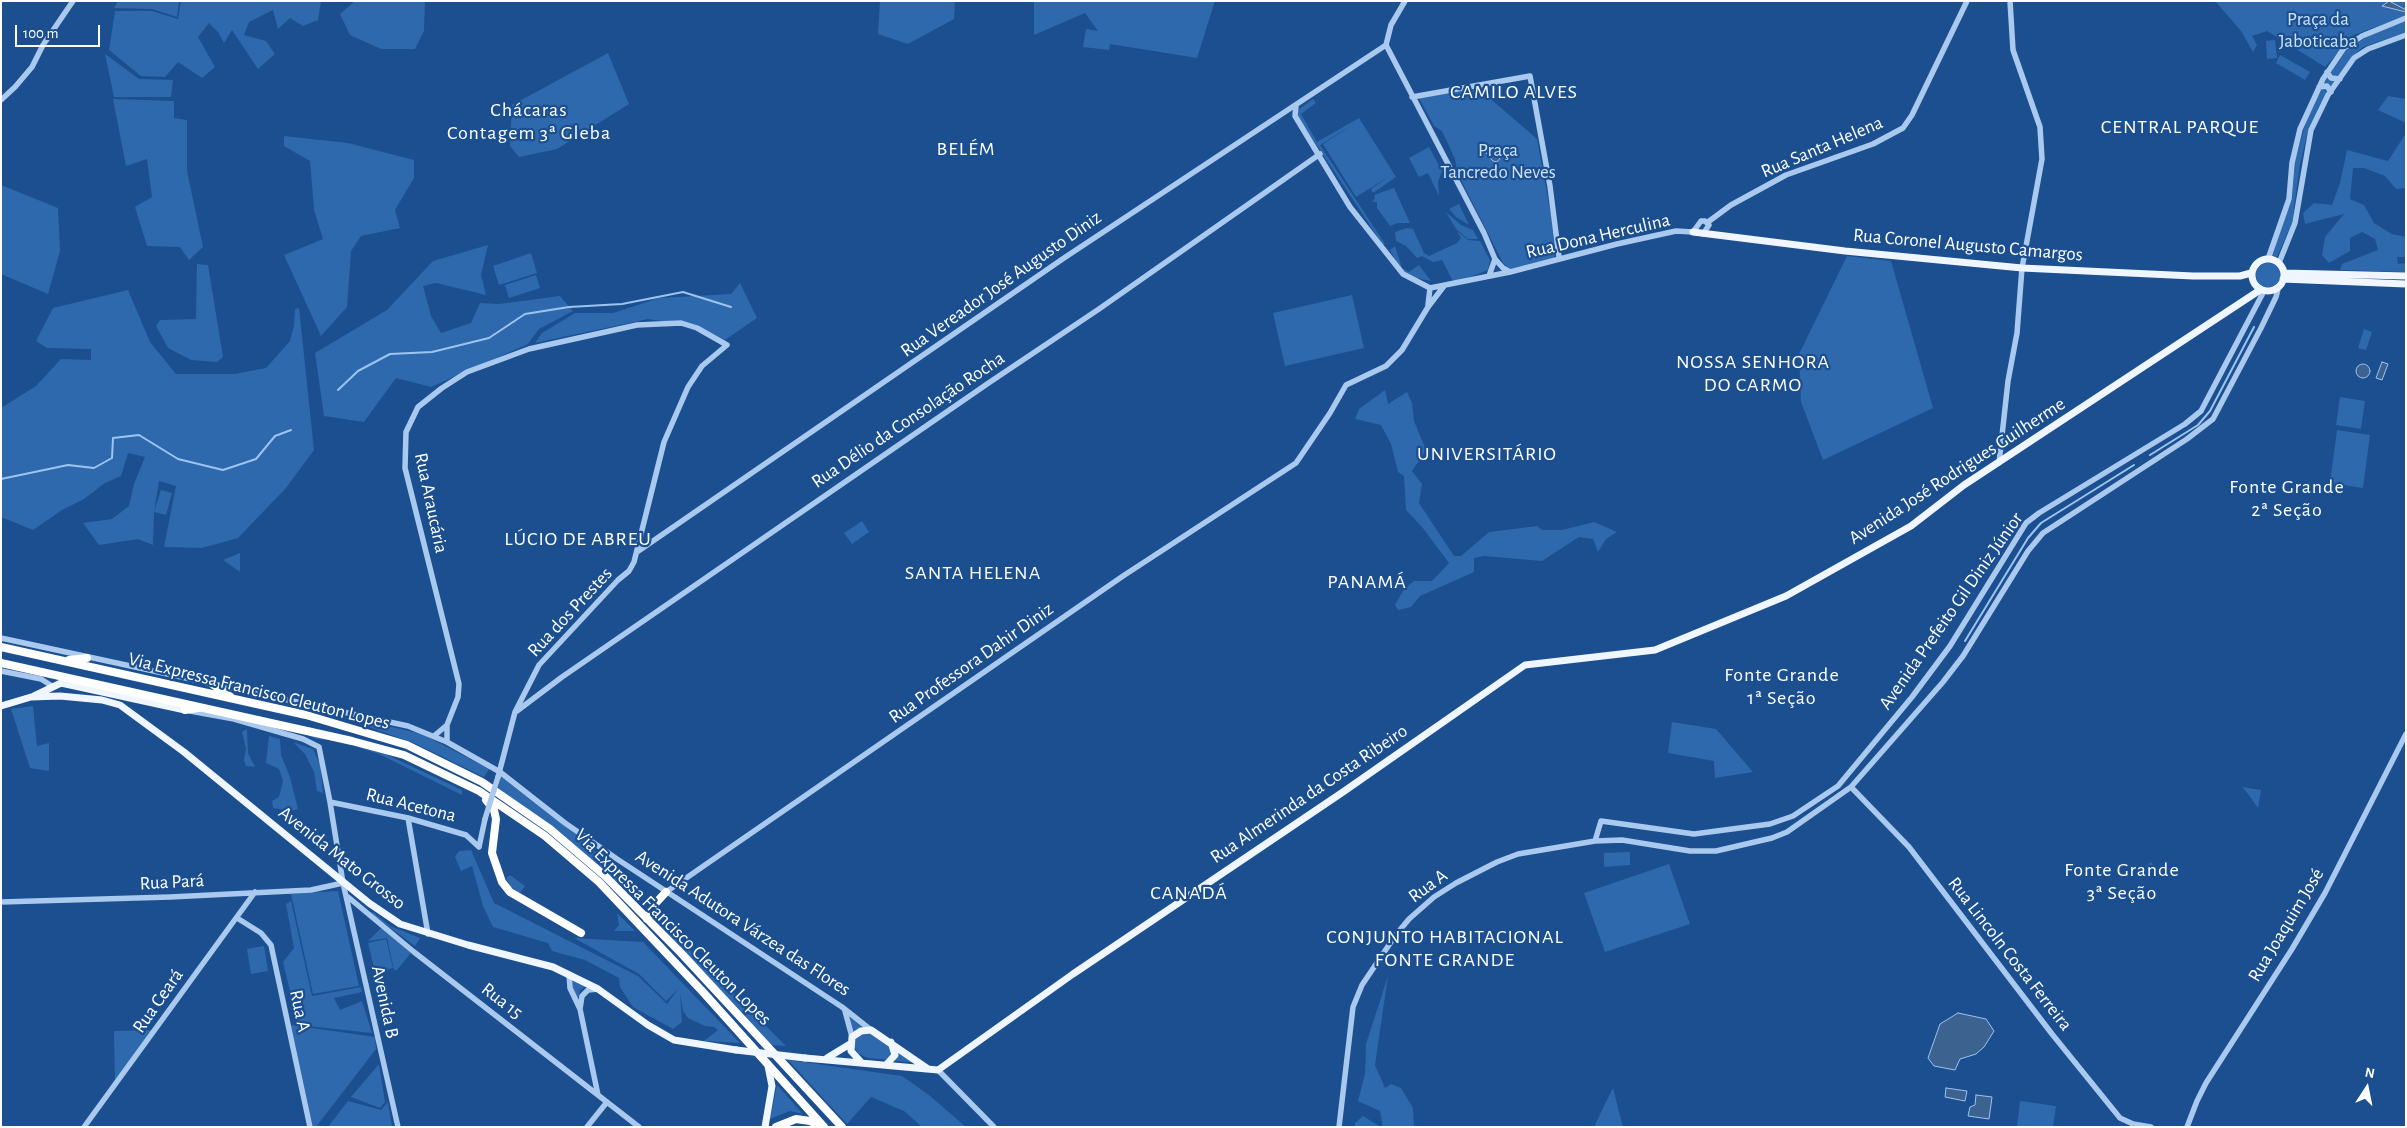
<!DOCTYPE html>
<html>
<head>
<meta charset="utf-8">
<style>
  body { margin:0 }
  #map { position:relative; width:2407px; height:1128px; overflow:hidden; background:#1b4f8f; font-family:"Alegreya Sans",sans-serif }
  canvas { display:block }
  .frame { position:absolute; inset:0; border:2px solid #fff; pointer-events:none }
  .north { position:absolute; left:2342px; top:1063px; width:50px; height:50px; -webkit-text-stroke:4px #1b4f8f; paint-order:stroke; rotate:11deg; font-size:14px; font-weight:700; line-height:20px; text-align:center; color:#fff }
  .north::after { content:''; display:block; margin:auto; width:18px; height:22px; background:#fff; clip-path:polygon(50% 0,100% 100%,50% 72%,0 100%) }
  .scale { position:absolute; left:15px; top:25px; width:85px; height:22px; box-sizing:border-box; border:2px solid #fff; border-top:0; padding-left:6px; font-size:15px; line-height:18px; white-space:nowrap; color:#fff; -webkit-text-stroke:4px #1b4f8f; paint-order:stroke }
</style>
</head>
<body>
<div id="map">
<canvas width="2407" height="1128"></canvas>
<div class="frame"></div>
<div class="north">N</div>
<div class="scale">100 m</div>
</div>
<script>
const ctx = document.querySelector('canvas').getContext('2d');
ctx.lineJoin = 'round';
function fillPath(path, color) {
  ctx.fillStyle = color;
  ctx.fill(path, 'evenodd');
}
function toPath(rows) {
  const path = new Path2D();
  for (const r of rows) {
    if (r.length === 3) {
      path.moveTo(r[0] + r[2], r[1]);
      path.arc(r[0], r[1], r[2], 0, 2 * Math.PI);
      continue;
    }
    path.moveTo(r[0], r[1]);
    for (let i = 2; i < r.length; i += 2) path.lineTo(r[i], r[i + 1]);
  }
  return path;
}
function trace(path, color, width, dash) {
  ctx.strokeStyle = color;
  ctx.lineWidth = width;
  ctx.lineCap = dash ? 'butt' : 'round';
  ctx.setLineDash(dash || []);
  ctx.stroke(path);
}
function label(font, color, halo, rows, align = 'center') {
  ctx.font = font + ' "Alegreya Sans",sans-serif';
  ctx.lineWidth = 4.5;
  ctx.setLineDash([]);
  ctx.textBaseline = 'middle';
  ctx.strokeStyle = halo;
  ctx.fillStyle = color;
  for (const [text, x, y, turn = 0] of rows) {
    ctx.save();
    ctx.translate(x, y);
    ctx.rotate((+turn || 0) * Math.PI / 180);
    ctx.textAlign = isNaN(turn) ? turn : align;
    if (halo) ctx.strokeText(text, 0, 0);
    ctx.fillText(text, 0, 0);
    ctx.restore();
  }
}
fillPath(toPath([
  [118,1,179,1,177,17,152,9,114,8],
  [181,1,321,1,318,20,303,26,290,18,278,29,273,10,249,22,244,35,266,41,275,54,258,69,232,30,224,43,218,32,209,23,198,37,215,67,202,78,178,62,165,77,141,76,109,50,115,11,152,11,178,19],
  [355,1,425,2,424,31,415,49,381,49,350,35,340,14],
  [880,1,955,1,954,19,908,44,878,34],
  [1034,1,1215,1,1197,58,1110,44,1109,50,1083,47,1086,29,1098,31,1085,13,1034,35],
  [2215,1,2406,1,2406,16,2354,35,2325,67,2267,31,2252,36,2257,45,2253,52,2241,31],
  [2406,21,2406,32,2363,47,2354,55,2323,98,2309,127,2300,164,2292,223,2277,257,2270,255,2292,200,2295,161,2308,114,2328,77,2346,50,2366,37],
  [2275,40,2277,58,2267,59,2266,41],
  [608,53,629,104,557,149,519,157,510,146,512,105],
  [105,54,139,79,173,80,171,97,114,97],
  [2280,55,2310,72,2305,80,2276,63],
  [1478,88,1537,139,1557,248,1554,258,1510,269,1503,263,1458,174,1455,159,1442,131,1434,126,1419,98],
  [2388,96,2406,99,2406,123,2378,110],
  [113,99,174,101,174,118,187,120,187,171,203,247,189,260,180,247,147,246,135,207,152,197,147,159,126,166],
  [1313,99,1316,103,1301,114,1317,142,1359,118,1396,177,1373,193,1371,189,1388,177,1356,197,1323,144,1357,122,1320,145,1385,244,1383,245,1298,117,1298,110],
  [2406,133,2406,188,2396,189,2385,176,2364,168,2353,168,2350,199,2364,205,2374,223,2392,234,2406,237,2406,257,2397,257,2398,264,2406,263,2406,272,2340,270,2342,264,2378,250,2375,239,2362,232,2350,238,2350,251,2329,263,2322,255,2325,237,2344,214,2305,224,2303,213,2314,203,2332,205,2340,183,2347,150,2388,161],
  [284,136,348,143,414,160,414,178,395,210,400,228,361,236,351,251,347,307,321,336,284,255,323,239,314,210,310,161,284,146],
  [1429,147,1442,171,1438,182,1439,196,1428,173,1419,177,1409,158],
  [1,185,58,208,60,251,48,294,1,274],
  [1394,188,1410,223,1397,223,1390,226,1377,208,1377,202,1372,202,1375,198,1374,195],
  [1459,204,1469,225,1456,217,1449,209],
  [1446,212,1461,225,1473,230,1478,239,1468,239,1456,229],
  [1407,228,1413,229,1424,253,1429,256,1457,243,1461,238,1457,231,1468,240,1480,241,1490,260,1488,270,1454,283,1442,260,1433,262,1422,256,1417,258,1406,246,1396,241,1395,232],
  [488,245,481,275,486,295,436,283,423,286,431,316,441,333,471,323,480,303,499,304,560,296,573,311,539,329,528,344,431,387,396,378,364,422,324,416,315,353,387,310,433,261],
  [1395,246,1402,268,1409,272,1419,265,1431,281,1410,277,1399,267,1390,250],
  [531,253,537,273,499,285,493,266],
  [1847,256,1891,261,1933,408,1823,460,1801,402,1799,354],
  [2268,275,12],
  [197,264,208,265,223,357,217,362,191,360,168,348,156,326,160,320,196,319],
  [536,275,540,288,509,298,505,285],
  [740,283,757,318,725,340,700,327,648,319,535,343,542,333,575,313,613,313,659,298,731,294],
  [128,290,150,342,176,374,235,374,266,368,290,341,294,326,295,309,299,308,314,450,286,488,238,538,202,548,164,547,176,486,159,481,154,512,161,490,172,493,166,515,154,512,153,545,138,539,99,545,83,523,112,519,129,506,134,484,145,457,128,453,121,476,105,483,84,499,62,510,33,530,1,517,1,408,36,386,61,359,91,360,91,349,47,348,36,341,53,308],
  [1352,295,1364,348,1285,366,1273,313],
  [2364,329,2372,332,2366,350,2358,348],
  [1385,390,1388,404,1407,392,1412,403,1414,421,1426,450,1412,471,1422,484,1419,503,1454,556,1461,556,1489,532,1537,526,1542,530,1562,530,1594,522,1617,532,1606,539,1598,552,1593,539,1579,537,1542,561,1484,556,1474,558,1474,572,1420,596,1411,607,1398,610,1395,605,1404,589,1414,581,1432,581,1449,563,1422,527,1406,510,1404,476,1398,472,1391,444,1381,425,1355,419,1359,409],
  [2340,397,2365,401,2361,429,2336,425],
  [2337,430,2370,435,2363,488,2330,483],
  [862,521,869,532,852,544,844,533],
  [240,553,240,572,223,560],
  [33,706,37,746,49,743,49,771,30,768,11,709],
  [366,721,422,734,489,769,484,777,414,743,366,726],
  [1672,722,1716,729,1753,772,1715,778,1714,761,1668,753],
  [247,729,248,753,255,767,246,766,244,760,246,749,242,732],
  [293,729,379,751,462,790,462,795,379,754,338,741,316,739],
  [269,736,280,739,281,755,290,777,298,809,290,811,273,808,272,801,279,797,283,781,279,769,266,763],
  [293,742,313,749,320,764,323,793,317,791,314,772,305,754],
  [501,776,588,843,632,896,593,861,498,789],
  [2242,787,2261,790,2258,808,2245,790],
  [471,850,494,903,638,976,667,1004,679,988,666,1001,639,974,574,938,643,942,740,1043,704,1041,718,1030,714,1027,705,1026,688,1018,683,1011,680,993,682,1022,673,1029,633,1007,620,987,619,978,585,960,552,951,548,943,493,927,483,906,472,866,461,871,455,857,459,851],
  [1630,852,1630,865,1604,867,1604,853],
  [2151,862,2157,868,2157,873,2154,876,2146,878,2139,871],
  [1669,864,1690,924,1605,952,1584,893],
  [510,875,525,886,520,893,510,886,506,878],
  [338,891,359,986,313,994,291,894],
  [291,901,312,996,361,987,362,992,334,998,340,1010,362,1001,372,1033,298,1025,283,962,294,948,286,904],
  [373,912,390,926,420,938,415,946,371,914],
  [617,913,635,931,614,931,619,925],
  [661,921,786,1046,771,1045,658,924],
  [382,927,411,953,397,970,394,970,387,938,368,941],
  [386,939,393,968,375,972,368,943],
  [264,946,268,971,251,974,247,949],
  [1388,976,1375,1065,1385,1088,1391,1084,1401,1088,1413,1108,1414,1127,1383,1127,1380,1111,1358,1101,1365,1074,1366,1044],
  [573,978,588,985,580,990,578,1000,571,983],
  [850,1014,919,1063,868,1058,859,1054,854,1047],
  [291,1025,375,1037,376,1049,316,1127,313,1127],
  [156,1030,115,1085,114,1031],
  [788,1060,902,1076,929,1095,966,1127,922,1127,904,1111,871,1097,847,1124],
  [379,1064,385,1102,380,1108,351,1097],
  [777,1085,803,1114,790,1111,770,1119],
  [1613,1088,1623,1127,1594,1127,1604,1106],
  [348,1101,381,1110,388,1102,392,1127,328,1127],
  [2020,1101,2056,1106,2053,1127,2017,1127],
  [1363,1116,1381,1127,1355,1127,1355,1123]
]), '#2e69ad');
const water = toPath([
  [2389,1,2406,10,2406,12,2382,6,2389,1],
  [1496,146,1504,153,1497,162,1493,161,1486,153,1487,149,1496,146],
  [2382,362,2388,364,2382,380,2376,378,2382,362],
  [2363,371,7],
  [1958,1013,1986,1019,1994,1031,1984,1047,1976,1054,1960,1059,1955,1070,1934,1066,1928,1058,1940,1024,1958,1013],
  [1946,1088,1967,1091,1965,1101,1945,1097,1946,1088],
  [1976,1095,1992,1097,1989,1119,1968,1116,1970,1107,1975,1105,1976,1095]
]);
fillPath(water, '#3c6290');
trace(water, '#9cc4f0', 1);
trace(toPath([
  [338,390,358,371,390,354,432,352,489,338,525,314,569,307,622,304,683,292,731,307],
  [2150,455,2198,425,2210,411,2254,327],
  [1,479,68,465,94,468,112,458,113,438,139,435,178,459,223,470,256,459,275,436,291,430],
  [1965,641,2028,538,2041,523,2134,465]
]), '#9cc4f0', 2);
trace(toPath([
  [1386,45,1484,233,1495,259,1503,268,1510,272],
  [1386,45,1391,25,1405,1],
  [2327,72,2331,78,2340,79],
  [2319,87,2327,86,2331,92],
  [1412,97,1530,76,1550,186,1559,257],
  [1,100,15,87,32,67,43,45,73,1],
  [1296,105,1295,116,1350,207,1403,274,1430,288,1510,272,1617,244,1676,231,1693,232,1701,221,1705,221,1709,225,1703,234],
  [1708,222,1731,205,1786,175,1873,144,1903,128,1912,115,1967,1],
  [2268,259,2289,199,2292,163,2300,129,2323,79,2344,48,2362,36,2406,18],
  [2279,263,2295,223,2311,130,2328,95,2354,58,2368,49,2406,35],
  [1489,276,1495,259],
  [1428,305,1430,288],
  [1999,463,2008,381,2017,333,2022,268,2042,159,2040,127,2013,50,2010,1],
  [637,552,1064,258,1386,45],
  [1,638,408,726,447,742,500,772,565,823,617,859,842,1007,871,1030],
  [1,671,41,679,52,686],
  [190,711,234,719,303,739,319,747,330,802,343,883,398,1127],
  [517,711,562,677,990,382,1099,309,1320,154],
  [434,736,447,725],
  [447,742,447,725,458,697,459,684,405,468,406,432,418,407,442,388,467,372,529,349,637,325,681,323,697,328,727,345,702,366,688,387,664,442,634,562,629,571,618,580,539,665,515,712,498,777],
  [1851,787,1909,847,2052,1034,2120,1118,2133,1124,2151,1127],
  [330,802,408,818,466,835,479,847],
  [408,818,428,934],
  [1595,841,1601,821,1694,834,1770,824,1793,816,1838,786,1912,697,1950,646,2026,523,2039,513,2185,424,2201,411,2264,291],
  [479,847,485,819],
  [666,892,1123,576,1296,463,1330,413,1346,385,1386,366,1402,350,1428,307,1444,286],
  [348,897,414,952,639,1127],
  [1,902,170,897,311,890,343,883],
  [237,918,261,933,271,945,310,1127],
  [569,974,570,988,580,1009,598,1095],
  [580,1009,582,996,588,990,598,989],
  [845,1011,852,1037],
  [938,1070,994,1127],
  [84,1127,255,892],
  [587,1127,607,1102],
  [1339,1127,1353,1007,1362,985,1395,936,1409,919,1434,897,1456,883,1497,862,1518,854,1595,841,1622,840,1690,851,1716,851,1772,838,1787,832,1851,787,1943,682,1963,656,2028,551,2043,533,2187,439,2213,419,2261,328,2276,297,2278,289],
  [2187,1127,2197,1101,2206,1083,2292,949,2325,893,2406,734]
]), '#a9c9ee', 5.5);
trace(toPath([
  [1693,232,1845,251,2022,268,2193,276,2240,276,2251,273],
  [2268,275,16],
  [2284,273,2406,276],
  [2283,279,2406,284],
  [34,696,61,683,185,710],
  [1,706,31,697,60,696,102,700,120,705,184,752,369,903,400,924,468,945,553,967,598,989,648,1025,674,1040,736,1050],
  [805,1058,938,1070,1073,974,1343,792,1525,665,1655,650,1786,596,1911,526,1964,485,2260,290],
  [827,1058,850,1044],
  [861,1062,851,1051,852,1037,861,1031,871,1030,928,1069],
  [886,1065,895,1055,891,1042],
  [765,1127,772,1086,768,1066]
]), '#f0f6ff', 7);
trace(toPath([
  [1,647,306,715,407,745,482,782,550,829,605,876,681,953,842,1127],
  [69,660,87,658],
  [1,663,352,741,404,755,479,791,545,836,599,882,703,992,824,1127],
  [212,684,231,697],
  [185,710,198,708],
  [486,800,494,810,496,819,492,853,502,882,510,892,581,933],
  [647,919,653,906,666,892],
  [776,1127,796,1119,810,1121,821,1126]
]), '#fff', 8);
trace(toPath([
  [485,819,498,777]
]), '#a9c9ee', 5.5);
trace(toPath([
  [736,1050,805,1058]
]), '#f0f6ff', 7);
label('19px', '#cfe3fa', '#1b4f8f', [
  ["Praça da",2318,19],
  ["Jaboticaba",2318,41],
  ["Praça",1498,150],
  ["Tancredo Neves",1498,172]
]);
label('19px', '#fff', '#1b4f8f', [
  ["Rua Santa Helena",1822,147,-23],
  ["Rua Dona Herculina",1598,236,-13],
  ["Rua Coronel Augusto Camargos",1968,245,5],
  ["Rua Vereador José Augusto Diniz",1001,284,-35],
  ["Rua Délio da Consolação Rocha",908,420,-34],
  ["Avenida José Rodrigues Guilherme",1957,471,-33],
  ["Rua Araucária",431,503,78],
  ["Avenida Prefeito Gil Diniz Júnior",1951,611,-55],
  ["Rua dos Prestes",570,612,-47],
  ["Rua Professora Dahir Diniz",971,663,-35],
  ["Via Expressa Francisco Cleuton Lopes",259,691,14],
  ["Rua Almerinda da Costa Ribeiro",1309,794,-34],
  ["Rua Acetona",411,805,14],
  ["Avenida Mato Grosso",342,858,38],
  ["Rua Pará",172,882,-3],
  ["Rua A",1428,886,-36],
  ["Avenida Adutora Várzea das Flores",743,923,33],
  ["Rua Joaquim José",2286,925,-59],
  ["Via Expressa Francisco Cleuton Lopes",673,927,45],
  ["Rua Lincoln Costa Ferreira",2010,954,52],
  ["Rua Ceará",158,1001,-55],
  ["Rua 15",502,1001,38],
  ["Avenida B",385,1002,78],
  ["Rua A",300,1011,78]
]);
ctx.letterSpacing = '1px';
label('20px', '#fff', '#1b4f8f', [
  ["CAMILO ALVES",1514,92],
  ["Chácaras",529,110],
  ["Contagem 3ª Gleba",529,133],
  ["CENTRAL PARQUE",2180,127],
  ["BELÉM",966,149],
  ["NOSSA SENHORA",1753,362],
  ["DO CARMO",1753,385],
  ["UNIVERSITÁRIO",1487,454],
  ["Fonte Grande",2287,487],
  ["2ª Seção",2287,510],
  ["LÚCIO DE ABREU",578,539],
  ["SANTA HELENA",973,573],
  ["PANAMÁ",1367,582],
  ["Fonte Grande",1782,675],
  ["1ª Seção",1782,698],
  ["Fonte Grande",2122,870],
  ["3ª Seção",2122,893],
  ["CANADÁ",1189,893],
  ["CONJUNTO HABITACIONAL",1445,937],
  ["FONTE GRANDE",1445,960]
]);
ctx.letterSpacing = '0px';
</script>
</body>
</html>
